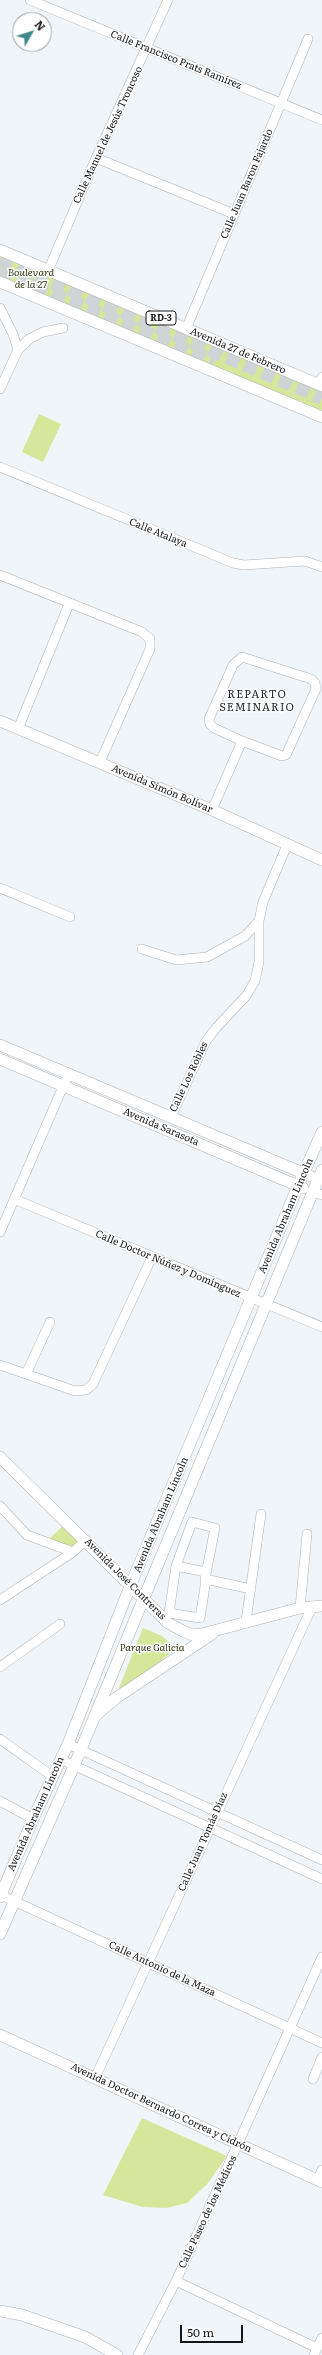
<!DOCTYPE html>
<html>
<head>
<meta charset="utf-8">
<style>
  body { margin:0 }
  #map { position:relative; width:322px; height:2355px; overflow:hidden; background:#f0f5f9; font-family:Literata,serif }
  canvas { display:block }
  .north { position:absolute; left:12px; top:12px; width:40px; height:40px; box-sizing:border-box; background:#fff; border:1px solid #a1a2a3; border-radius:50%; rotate:51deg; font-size:11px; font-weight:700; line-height:16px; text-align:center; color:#141618 }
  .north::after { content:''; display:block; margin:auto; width:14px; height:18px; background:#3e878a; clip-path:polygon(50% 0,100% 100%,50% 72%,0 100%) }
  .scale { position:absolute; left:180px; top:2325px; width:63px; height:18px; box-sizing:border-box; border:2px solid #141618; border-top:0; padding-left:5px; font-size:12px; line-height:14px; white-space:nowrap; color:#141618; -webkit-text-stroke:3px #fff; paint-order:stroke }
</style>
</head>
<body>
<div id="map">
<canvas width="322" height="2355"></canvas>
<div class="north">N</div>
<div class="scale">50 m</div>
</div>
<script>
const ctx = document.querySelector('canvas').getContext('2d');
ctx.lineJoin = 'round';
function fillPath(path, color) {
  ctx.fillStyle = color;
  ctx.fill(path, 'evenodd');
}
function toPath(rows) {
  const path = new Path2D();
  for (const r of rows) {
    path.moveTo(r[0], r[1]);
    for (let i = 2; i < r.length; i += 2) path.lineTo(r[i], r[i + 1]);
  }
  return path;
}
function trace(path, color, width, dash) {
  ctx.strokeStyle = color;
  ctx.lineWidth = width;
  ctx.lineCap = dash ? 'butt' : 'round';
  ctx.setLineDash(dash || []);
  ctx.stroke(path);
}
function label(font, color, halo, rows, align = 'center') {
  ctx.font = font + ' Literata,serif';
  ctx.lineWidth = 3;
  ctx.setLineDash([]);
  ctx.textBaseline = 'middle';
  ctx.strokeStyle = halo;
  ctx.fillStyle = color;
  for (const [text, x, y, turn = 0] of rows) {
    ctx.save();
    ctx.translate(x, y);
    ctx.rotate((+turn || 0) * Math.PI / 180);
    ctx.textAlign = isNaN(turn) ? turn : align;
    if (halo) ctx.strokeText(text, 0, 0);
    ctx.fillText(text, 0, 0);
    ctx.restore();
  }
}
fillPath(toPath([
  [0,253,322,390,322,414,0,279],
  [39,414,61,424,43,462,22,452],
  [64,1525,79,1542,73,1548,49,1539],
  [143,1628,162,1636,171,1644,169,1654,124,1692,117,1693],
  [142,2118,227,2156,208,2183,187,2203,167,2208,143,2207,103,2195]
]), '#d6e69b');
trace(toPath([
  [0,260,322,398],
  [0,271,214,361]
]), '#cfd4d7', 13, [13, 6]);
const minor = toPath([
  [30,0,322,120],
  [96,158,234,214],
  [48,271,96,158,168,0],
  [0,308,13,334,18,350],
  [186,329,308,39],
  [319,385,322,377],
  [0,389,18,350,29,339,43,332,63,328],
  [0,467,233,563,244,565,305,561,322,567],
  [0,575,142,632,150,639,150,649,100,762],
  [242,657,311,679,315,683,316,689,286,755,282,756,242,741,214,728,210,724,209,719,233,665,242,657],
  [18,729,69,604],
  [212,810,242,741],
  [0,888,70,917],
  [142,949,176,960,207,957,245,936,258,922],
  [171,1117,206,1041,216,1028,246,996,255,981,259,962,259,921,263,902,287,845],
  [312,1191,322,1195],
  [14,1199,322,1327],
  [0,1232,68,1075],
  [0,1365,75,1391,86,1390,93,1384,152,1257],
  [26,1374,50,1322],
  [0,1506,27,1535,73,1552],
  [176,1566,192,1522,215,1528,205,1579,251,1589],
  [206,1580,200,1618,169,1613,176,1566,206,1572],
  [0,1600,73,1552,86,1540],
  [300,1608,307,1534],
  [246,1621,261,1514],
  [0,1667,60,1624],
  [0,1739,52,1776],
  [68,1744,322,1860],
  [60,1759,322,1879],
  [0,1801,33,1819],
  [1,1895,322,2043],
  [95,2078,312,1607],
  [313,2079,322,2057],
  [317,2180,322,2170],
  [176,2281,317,2348],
  [138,2355,176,2281,322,1957],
  [314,2355,322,2338]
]);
const major = toPath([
  [0,250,322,386],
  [0,282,322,417],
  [0,721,212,810,322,860],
  [0,1045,310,1176],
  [0,1059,303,1188],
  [0,1457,168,1623,185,1632,193,1635,202,1634,300,1608,322,1606],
  [95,1716,116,1698,212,1634],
  [0,1897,33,1819,68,1744,131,1584,298,1186,322,1132],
  [0,1934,74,1766,322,1170],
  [0,2035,322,2182],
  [0,2311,22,2315,85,2337,117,2355]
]);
trace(minor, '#adb2b6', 10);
trace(major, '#adb2b6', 12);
trace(minor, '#fff', 9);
trace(major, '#fff', 11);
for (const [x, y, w] of [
  [161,318,30]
]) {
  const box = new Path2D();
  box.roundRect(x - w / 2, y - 7, w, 14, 3);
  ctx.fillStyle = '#fff';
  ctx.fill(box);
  trace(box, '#141618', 1);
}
label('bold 9px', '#141618', null, [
  ["RD-3",161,318]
]);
label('10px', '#141618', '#fff', [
  ["Calle Francisco Prats Ramírez",176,60,22],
  ["Calle Manuel de Jesús Troncoso",108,135,-65],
  ["Calle Juan Baron Fajardo",247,184,-67],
  ["Avenida 27 de Febrero",238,351,23],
  ["Calle Atalaya",158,533,22],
  ["Avenida Simón Bolívar",162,789,23],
  ["Calle Los Robles",189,1077,-65],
  ["Avenida Sarasota",161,1127,23],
  ["Avenida Abraham Lincoln",286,1216,-67],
  ["Calle Doctor Núñez y Domínguez",168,1264,23],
  ["Avenida Abraham Lincoln",161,1515,-67],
  ["Avenida José Contreras",125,1579,45],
  ["Avenida Abraham Lincoln",36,1814,-66],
  ["Calle Juan Tomás Díaz",203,1842,-66],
  ["Calle Antonio de la Maza",162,1969,25],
  ["Avenida Doctor Bernardo Correa y Cidrón",161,2108,25],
  ["Calle Paseo de los Médicos",208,2212,-65]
]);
label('italic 10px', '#313713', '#fff', [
  ["Boulevard",31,273],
  ["de la 27",31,285],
  ["Parque Galicia",152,1648]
]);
ctx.letterSpacing = '1px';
label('11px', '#292d30', '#fff', [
  ["REPARTO",257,695],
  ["SEMINARIO",257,708]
]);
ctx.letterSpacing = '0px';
</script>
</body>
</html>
